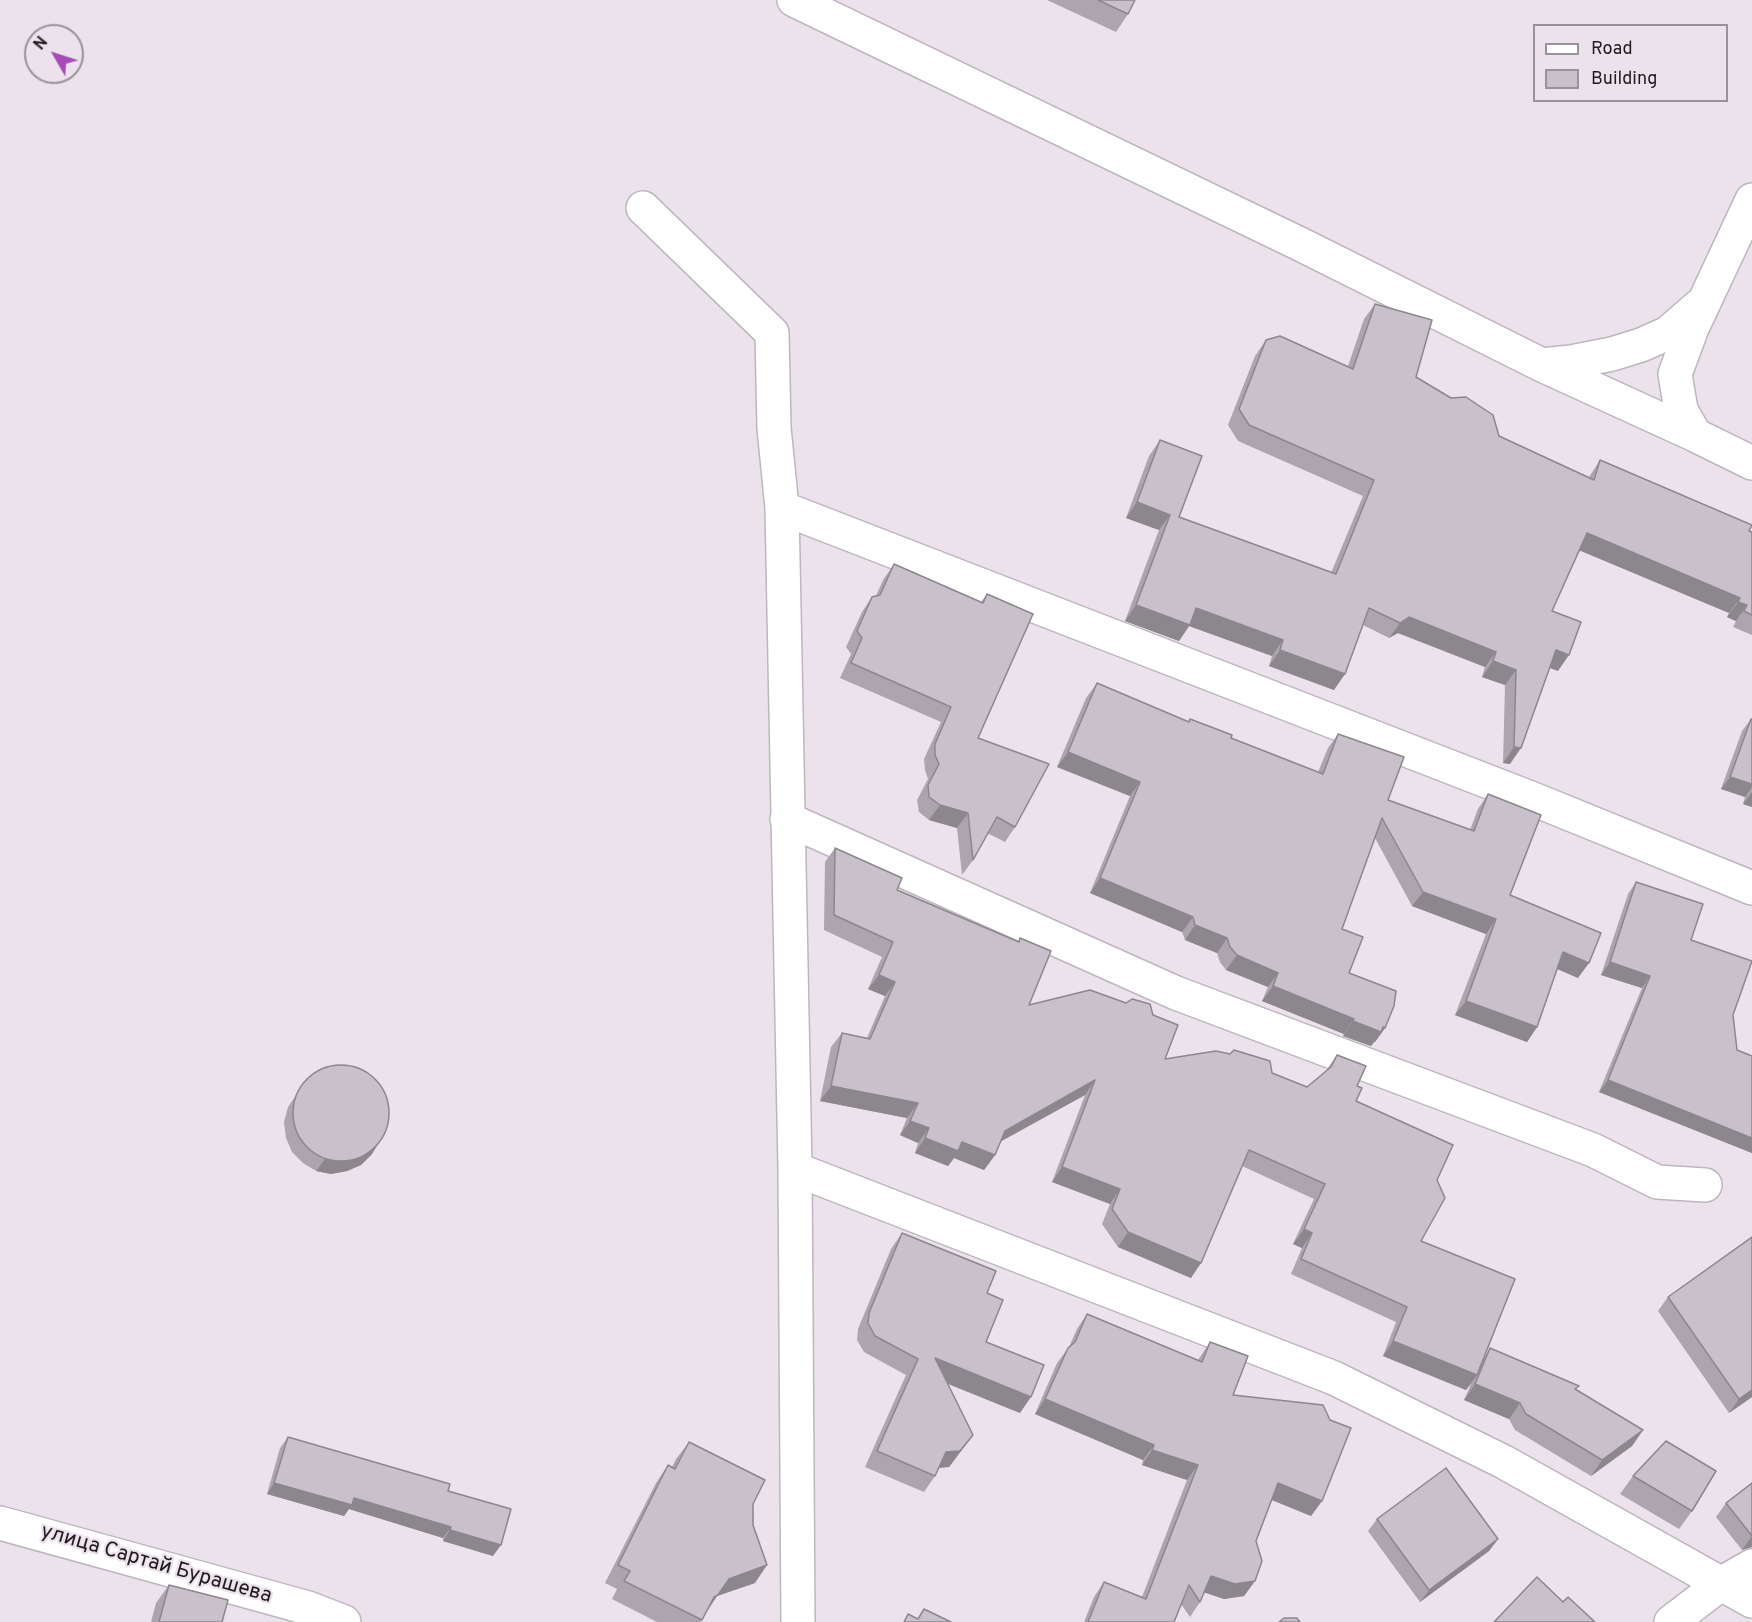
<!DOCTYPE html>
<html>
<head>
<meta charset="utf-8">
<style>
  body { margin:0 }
  #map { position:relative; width:1752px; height:1622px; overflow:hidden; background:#ebe2ec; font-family:Overpass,sans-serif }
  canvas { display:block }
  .legend { position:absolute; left:1533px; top:24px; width:195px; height:78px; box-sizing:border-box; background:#ebe2ec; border:2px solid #99929a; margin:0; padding:8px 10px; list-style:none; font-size:18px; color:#1e1b1e }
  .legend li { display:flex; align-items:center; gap:12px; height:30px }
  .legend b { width:30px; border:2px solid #99929a }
  .north { position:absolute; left:24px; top:24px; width:60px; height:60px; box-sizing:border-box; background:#ebe2ec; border:2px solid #99929a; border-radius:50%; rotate:309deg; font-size:16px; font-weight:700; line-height:24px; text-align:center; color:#1e1b1e }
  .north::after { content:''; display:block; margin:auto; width:21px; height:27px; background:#a74cb7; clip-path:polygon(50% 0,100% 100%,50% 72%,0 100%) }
</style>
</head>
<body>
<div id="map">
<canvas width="1752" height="1622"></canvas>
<ul class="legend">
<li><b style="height:8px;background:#fff"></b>Road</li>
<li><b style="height:16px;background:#c8c0ca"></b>Building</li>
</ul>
<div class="north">N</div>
</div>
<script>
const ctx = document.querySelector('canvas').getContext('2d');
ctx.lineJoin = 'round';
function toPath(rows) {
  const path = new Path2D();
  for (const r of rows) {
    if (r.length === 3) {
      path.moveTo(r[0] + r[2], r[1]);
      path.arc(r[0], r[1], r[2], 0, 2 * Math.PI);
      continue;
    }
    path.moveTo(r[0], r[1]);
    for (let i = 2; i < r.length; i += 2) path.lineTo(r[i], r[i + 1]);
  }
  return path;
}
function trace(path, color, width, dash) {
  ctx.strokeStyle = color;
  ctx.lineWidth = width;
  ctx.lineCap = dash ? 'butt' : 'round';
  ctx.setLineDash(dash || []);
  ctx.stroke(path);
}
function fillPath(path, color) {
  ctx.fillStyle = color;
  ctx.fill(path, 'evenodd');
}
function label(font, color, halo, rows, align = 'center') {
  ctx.font = font + ' Overpass,sans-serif';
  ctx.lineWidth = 4.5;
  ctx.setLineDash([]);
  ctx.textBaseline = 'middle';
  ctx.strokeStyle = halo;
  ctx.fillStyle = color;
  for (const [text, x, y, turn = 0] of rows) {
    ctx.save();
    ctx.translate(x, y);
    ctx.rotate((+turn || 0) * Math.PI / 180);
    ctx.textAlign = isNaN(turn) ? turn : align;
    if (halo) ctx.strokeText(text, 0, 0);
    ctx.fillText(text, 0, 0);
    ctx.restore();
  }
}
const street = toPath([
  [794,0,1300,244,1542,365,1695,435],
  [1752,200,1692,328,1675,374,1681,410,1695,435,1752,463],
  [643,208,772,333,774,428,782,508,795,1169,798,1622],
  [1542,365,1571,362,1612,354,1641,345,1668,333,1699,306],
  [782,508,1533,799,1752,888],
  [787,819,1176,993,1593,1150,1657,1182,1705,1185],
  [795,1169,1334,1378,1504,1462,1752,1601],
  [0,1523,308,1608,344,1622],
  [1671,1622,1722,1583,1752,1566]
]);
trace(street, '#beb6bf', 36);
trace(street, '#fff', 33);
fillPath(toPath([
  [1047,0,1135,0,1128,14,1116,32],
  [1375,304,1416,377,1499,436,1589,477,1600,460,1752,532,1752,635,1733,627,1736,621,1727,617,1729,613,1580,550,1552,611,1558,671,1550,668,1510,764,1503,763,1505,685,1482,677,1485,667,1398,633,1389,638,1363,625,1334,690,1269,666,1272,656,1189,626,1179,641,1125,621,1159,530,1126,518,1149,456,1160,440,1179,517,1331,573,1363,496,1238,441,1228,425,1255,356,1266,340,1348,366,1364,319],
  [894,564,981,602,987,594,978,738,1015,827,1005,842,987,833,973,860,962,875,957,828,929,820,919,812,917,800,928,779,925,770,924,759,941,722,840,678,851,654,846,647,862,612,872,597,876,596,883,580],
  [1097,683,1188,722,1190,719,1231,738,1318,772,1328,748,1338,734,1388,800,1470,830,1478,809,1488,794,1510,895,1578,978,1557,969,1537,1027,1527,1042,1455,1015,1486,934,1412,906,1375,838,1342,929,1349,973,1385,1028,1375,1042,1374,1042,1371,1046,1343,1036,1344,1034,1262,1001,1268,987,1226,970,1220,962,1217,953,1185,940,1182,932,1090,893,1130,796,1057,767,1086,698],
  [1751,719,1752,719,1752,807,1743,804,1745,797,1721,789,1742,731],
  [835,848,897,890,1018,942,1020,938,1029,1005,1165,1059,1272,1073,1307,1087,1325,1072,1337,1055,1357,1086,1356,1101,1437,1180,1421,1241,1484,1358,1490,1348,1576,1390,1643,1430,1632,1446,1591,1476,1515,1430,1509,1419,1464,1400,1471,1384,1466,1390,1383,1356,1396,1322,1291,1274,1302,1248,1293,1244,1314,1199,1242,1166,1191,1278,1118,1247,1102,1224,1110,1204,1052,1182,1085,1095,1000,1142,995,1155,984,1170,954,1158,948,1166,915,1153,918,1143,900,1135,907,1118,820,1101,831,1047,842,1033,867,1038,885,996,868,989,882,957,824,930,825,862],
  [1636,882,1691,940,1733,1015,1737,1050,1752,1056,1752,1153,1599,1092,1642,988,1601,975,1628,894],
  [305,1082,372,1154,361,1165,347,1171,331,1174,316,1171,303,1163,292,1152,286,1138,284,1122,288,1107],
  [902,1233,987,1293,986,1342,1020,1413,948,1384,973,1435,949,1467,939,1468,935,1476,924,1492,865,1467,906,1375,864,1352,857,1340,858,1329,891,1249],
  [1752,1237,1752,1397,1729,1413,1658,1311,1668,1297],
  [1087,1314,1198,1360,1210,1342,1233,1395,1322,1501,1311,1516,1272,1500,1256,1541,1255,1581,1244,1596,1224,1599,1204,1592,1200,1602,1190,1617,1181,1604,1174,1622,1084,1622,1094,1597,1104,1582,1142,1597,1187,1480,1142,1465,1143,1460,1035,1414,1057,1363,1069,1347,1077,1329],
  [288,1437,448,1491,493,1556,443,1541,443,1538,349,1509,344,1516,267,1494,280,1448],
  [689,1442,753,1504,755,1583,717,1596,706,1612,701,1622,657,1622,612,1599,617,1589,605,1583,656,1483,668,1465,672,1467,676,1459],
  [1633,1476,1692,1511,1679,1529,1620,1494],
  [1752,1483,1752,1547,1742,1550,1716,1517,1726,1503],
  [1377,1519,1498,1539,1489,1551,1420,1602,1368,1531],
  [169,1585,222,1622,151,1622,156,1603]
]), '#aca5ae');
fillPath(toPath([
  [1137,502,1170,515,1159,530,1126,518],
  [1587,533,1740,598,1729,613,1576,549],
  [1738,602,1747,605,1736,621,1727,617],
  [1136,605,1196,608,1283,640,1272,656,1189,626,1179,641,1125,621],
  [1409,617,1496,652,1485,667,1398,633,1389,638,1400,623],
  [1280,650,1345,674,1334,690,1269,666],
  [1556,650,1569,655,1558,671,1545,666],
  [1493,661,1516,670,1505,685,1482,677],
  [1514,747,1521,748,1510,764,1503,763],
  [1068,752,1140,782,1130,796,1057,767],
  [1730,777,1752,784,1752,787,1745,797,1721,789],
  [1752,792,1752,807,1743,804],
  [940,805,968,813,957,828,929,820],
  [1100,878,1193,917,1182,932,1090,893],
  [1423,892,1496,919,1486,934,1412,906],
  [1195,925,1227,938,1217,953,1185,940],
  [1563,952,1589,963,1578,978,1553,967],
  [1237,955,1278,973,1268,987,1226,970],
  [1610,962,1650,976,1642,988,1601,975],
  [879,975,895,982,885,996,868,989],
  [1273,986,1354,1019,1344,1034,1262,1001],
  [1466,1001,1537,1027,1527,1042,1455,1015],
  [1353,1021,1383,1027,1385,1028,1375,1042,1374,1042,1371,1046,1343,1036],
  [1095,1080,1085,1095,994,1145,1005,1131],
  [1608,1080,1752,1138,1752,1153,1599,1092],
  [831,1086,918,1103,907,1118,820,1101],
  [910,1121,929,1128,918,1143,900,1135],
  [925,1138,962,1142,995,1155,984,1170,954,1158,948,1166,915,1153],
  [380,1141,372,1154,361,1165,347,1171,331,1174,316,1171,325,1159],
  [1062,1167,1120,1189,1110,1204,1052,1182],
  [1304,1229,1312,1233,1302,1248,1293,1244],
  [1128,1232,1201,1263,1191,1278,1118,1247],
  [1393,1341,1477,1375,1466,1390,1383,1356],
  [935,1358,1031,1397,1020,1413,924,1374],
  [1475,1384,1520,1403,1509,1419,1464,1400],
  [1752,1390,1752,1397,1729,1413,1739,1399],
  [1045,1399,1154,1445,1143,1460,1035,1414],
  [1643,1430,1632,1446,1591,1476,1602,1460],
  [973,1435,949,1467,934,1468,946,1452],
  [1152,1450,1198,1465,1187,1480,1142,1465],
  [274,1483,354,1498,451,1527,443,1538,349,1509,344,1516,267,1494],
  [1278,1483,1322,1501,1311,1516,1267,1498],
  [450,1530,501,1545,493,1556,443,1541],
  [1752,1536,1752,1547,1742,1550],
  [1498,1539,1489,1551,1420,1602,1429,1590],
  [767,1565,755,1583,717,1596,706,1613,714,1597,729,1579],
  [1211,1576,1255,1581,1244,1596,1224,1599,1200,1591]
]), '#8c868d');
const building = toPath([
  [1098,0,1135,0,1128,14,1098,0],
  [1375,304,1432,320,1416,377,1451,398,1466,397,1493,415,1499,436,1594,480,1600,460,1752,525,1749,531,1752,532,1752,615,1744,611,1747,605,1738,602,1740,598,1587,533,1552,611,1581,622,1569,655,1556,650,1521,748,1514,747,1516,670,1493,661,1496,652,1409,617,1400,623,1369,608,1345,674,1280,650,1283,640,1196,608,1190,625,1136,605,1170,515,1137,502,1160,440,1202,456,1179,517,1336,574,1374,480,1249,425,1239,409,1266,340,1280,336,1353,369,1375,304],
  [894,564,983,603,987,594,1033,614,978,738,1049,764,1015,827,997,817,973,860,968,813,940,805,929,797,928,785,939,764,935,755,935,744,951,707,851,663,862,638,857,631,872,597,880,595,894,564],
  [1097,683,1189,722,1190,719,1232,735,1231,738,1323,774,1338,734,1404,757,1388,800,1474,831,1488,794,1541,815,1510,895,1601,933,1589,963,1563,952,1537,1027,1466,1001,1496,919,1423,892,1382,818,1342,929,1363,937,1349,973,1396,991,1394,1006,1385,1028,1383,1027,1381,1032,1353,1021,1354,1019,1273,986,1278,973,1237,955,1230,947,1227,938,1195,925,1193,917,1100,878,1140,782,1068,752,1097,683],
  [1751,719,1752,719,1752,784,1730,777,1751,719],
  [835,848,902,878,897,890,1019,942,1020,938,1051,951,1029,1005,1090,990,1126,1003,1132,999,1150,1004,1153,1015,1178,1025,1165,1059,1216,1051,1230,1054,1234,1050,1270,1061,1272,1073,1307,1087,1331,1067,1337,1055,1366,1066,1357,1086,1362,1088,1356,1101,1453,1145,1437,1180,1445,1198,1421,1241,1515,1279,1477,1375,1393,1341,1407,1307,1301,1259,1312,1233,1304,1229,1325,1184,1249,1150,1201,1263,1128,1232,1112,1209,1120,1189,1062,1167,1095,1080,1005,1131,995,1155,962,1142,958,1151,925,1138,929,1128,910,1121,918,1103,831,1086,842,1033,870,1039,895,982,879,975,893,942,834,915,835,848],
  [1636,882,1703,904,1691,940,1752,961,1733,1015,1737,1050,1752,1056,1752,1138,1608,1080,1650,976,1610,962,1636,882],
  [341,1113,48],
  [902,1233,996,1271,987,1293,1003,1300,986,1342,1044,1365,1031,1397,935,1358,973,1435,960,1451,946,1452,935,1476,877,1451,918,1359,875,1336,868,1323,869,1313,902,1233],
  [1752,1237,1752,1390,1739,1399,1668,1297,1752,1237],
  [1087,1314,1202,1362,1210,1342,1248,1356,1233,1395,1323,1405,1330,1420,1351,1428,1322,1501,1278,1483,1256,1541,1262,1561,1255,1581,1235,1584,1211,1576,1200,1602,1189,1585,1174,1622,1088,1622,1104,1582,1146,1599,1198,1465,1152,1450,1154,1445,1045,1399,1068,1348,1075,1342,1087,1314],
  [1490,1348,1579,1386,1575,1389,1643,1430,1602,1460,1526,1414,1520,1403,1475,1384,1490,1348],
  [288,1437,450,1484,448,1491,511,1509,501,1545,450,1530,451,1527,354,1498,352,1505,274,1483,288,1437],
  [1666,1441,1716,1471,1692,1511,1633,1476,1666,1441],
  [689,1442,765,1480,753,1504,753,1525,767,1565,729,1579,718,1595,714,1597,702,1620,624,1581,630,1571,618,1565,668,1465,675,1469,689,1442],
  [1446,1468,1498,1539,1429,1590,1377,1519,1446,1468],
  [1752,1483,1752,1536,1726,1503,1752,1483],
  [1537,1577,1563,1602,1568,1597,1595,1622,1494,1622,1537,1577],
  [169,1585,228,1600,222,1622,159,1622,169,1585],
  [924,1609,951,1622,904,1622,908,1614,918,1619,924,1609],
  [1284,1618,1297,1618,1300,1622,1279,1622,1284,1618]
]);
fillPath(building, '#c8c0ca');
trace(building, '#8c868d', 1.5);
label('21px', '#1e1b1e', '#ebe2ec', [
  ["улица Сартай Бурашева",156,1565,16]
]);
</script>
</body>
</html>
